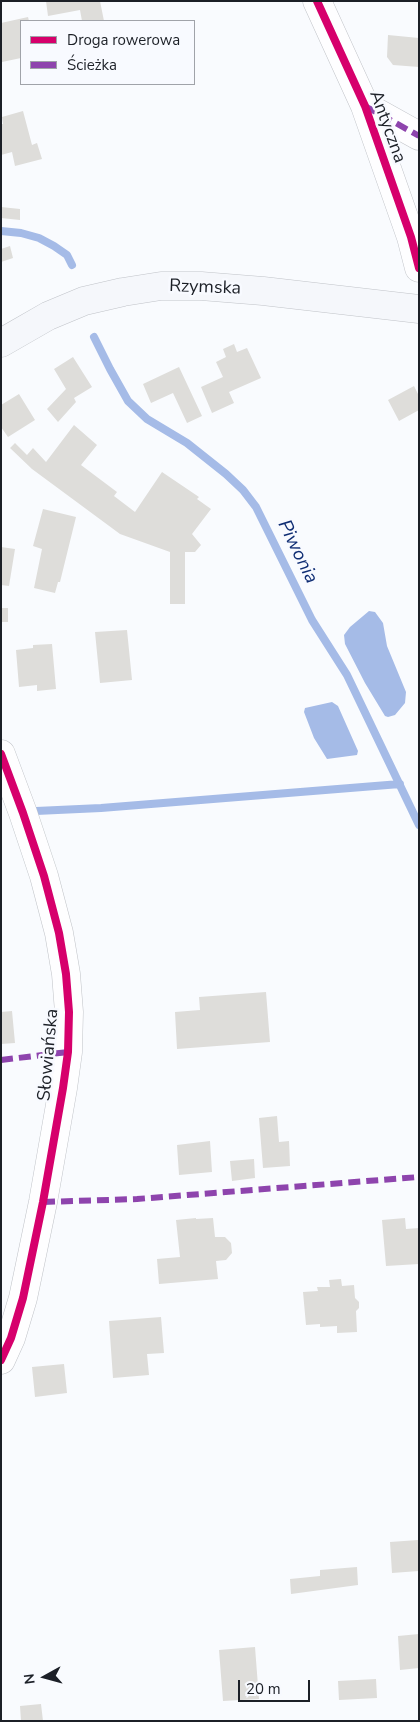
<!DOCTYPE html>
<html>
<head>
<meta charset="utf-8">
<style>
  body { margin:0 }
  #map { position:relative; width:420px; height:1722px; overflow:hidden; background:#f9fbfe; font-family:"Nunito Sans",sans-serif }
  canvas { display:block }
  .frame { position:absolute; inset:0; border:2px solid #1c2027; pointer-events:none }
  .legend { position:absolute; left:20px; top:20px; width:175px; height:65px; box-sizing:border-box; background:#f8faff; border:1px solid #a0a3a9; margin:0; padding:6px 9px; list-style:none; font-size:15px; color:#1c2027 }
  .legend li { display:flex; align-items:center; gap:10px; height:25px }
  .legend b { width:25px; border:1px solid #a0a3a9 }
  .north { position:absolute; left:20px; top:1652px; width:50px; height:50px; -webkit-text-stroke:4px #f8faff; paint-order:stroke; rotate:263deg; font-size:14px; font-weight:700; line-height:20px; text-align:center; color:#1c2027 }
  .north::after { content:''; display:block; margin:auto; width:18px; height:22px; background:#1c2027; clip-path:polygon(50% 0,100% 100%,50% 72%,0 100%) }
  .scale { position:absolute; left:238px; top:1680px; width:72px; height:22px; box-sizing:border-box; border:2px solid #1c2027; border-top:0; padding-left:6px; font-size:15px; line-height:18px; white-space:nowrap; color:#1c2027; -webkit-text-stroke:4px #f8faff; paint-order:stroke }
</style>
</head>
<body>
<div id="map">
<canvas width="420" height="1722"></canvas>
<div class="frame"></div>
<ul class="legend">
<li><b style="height:6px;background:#d6006c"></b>Droga rowerowa</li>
<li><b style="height:6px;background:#8e44ad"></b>Ścieżka</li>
</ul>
<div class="north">N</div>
<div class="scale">20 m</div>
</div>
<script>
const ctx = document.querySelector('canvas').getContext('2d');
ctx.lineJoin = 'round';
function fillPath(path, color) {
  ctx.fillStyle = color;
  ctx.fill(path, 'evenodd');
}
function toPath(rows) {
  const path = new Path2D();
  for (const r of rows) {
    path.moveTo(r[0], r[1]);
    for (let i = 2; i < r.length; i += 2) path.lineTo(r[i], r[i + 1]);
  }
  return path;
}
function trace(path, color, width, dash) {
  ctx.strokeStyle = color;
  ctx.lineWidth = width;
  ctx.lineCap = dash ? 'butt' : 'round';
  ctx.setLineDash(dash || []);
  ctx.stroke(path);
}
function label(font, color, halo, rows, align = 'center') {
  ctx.font = font + ' "Nunito Sans",sans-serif';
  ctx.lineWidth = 5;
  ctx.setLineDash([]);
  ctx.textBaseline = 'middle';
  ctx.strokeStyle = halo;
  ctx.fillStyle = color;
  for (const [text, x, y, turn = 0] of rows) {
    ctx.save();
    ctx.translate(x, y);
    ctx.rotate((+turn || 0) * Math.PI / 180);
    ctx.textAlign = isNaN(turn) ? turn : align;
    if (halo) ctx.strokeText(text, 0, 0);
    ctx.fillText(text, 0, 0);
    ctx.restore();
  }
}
fillPath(toPath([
  [369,611,375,612,383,623,387,646,406,692,405,703,395,715,388,717,385,716,365,683,345,644,344,635,350,627],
  [332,702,338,706,358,751,357,755,327,759,314,738,304,712,305,708]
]), '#a5bbe7');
trace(toPath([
  [1,231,21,233,39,238,54,246,67,255,72,265],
  [94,337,110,369,128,401,147,419,187,443,226,474,243,490,256,507,312,620,347,675,419,825],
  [36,811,101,808,400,784]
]), '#a5bbe7', 8);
fillPath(toPath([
  [46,1,100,1,104,21,82,21,80,10,48,16],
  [28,17,29,21,21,21,21,58,2,62,1,23],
  [388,35,419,38,419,67,393,65,387,57],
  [23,111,32,145,37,143,42,159,15,166,12,152,1,155,1,124,3,124,2,117],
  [1,207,20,209,20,220,1,218],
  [10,246,13,258,1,262,1,249],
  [234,344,237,352,247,348,261,378,229,392,234,403,212,413,201,387,223,377,216,362,226,357,223,349],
  [73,357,92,387,74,398,76,402,58,422,47,409,66,389,54,369],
  [179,367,202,416,187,423,173,393,151,403,143,384],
  [414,386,419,396,419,410,399,421,388,400],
  [19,394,35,420,8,437,1,427,1,405],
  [74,425,97,445,81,465,117,492,114,496,135,512,162,472,199,497,197,499,211,509,192,534,201,545,195,552,185,552,185,604,170,604,170,552,120,534,32,469,10,448,15,443,27,455,33,448,46,462],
  [43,509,76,517,60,582,58,582,55,593,34,588,42,549,33,546],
  [1,547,15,549,9,586,1,585],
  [1,608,8,608,8,622,1,622],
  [127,630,132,680,100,683,95,632],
  [52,644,56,689,37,691,37,685,19,687,16,650,33,648,33,645],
  [266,992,270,1042,177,1049,175,1012,200,1010,199,997],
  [12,1011,15,1043,1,1044,1,1012],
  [277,1116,279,1142,289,1141,290,1166,263,1168,259,1118],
  [210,1141,212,1172,179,1175,177,1145],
  [254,1159,255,1178,232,1181,230,1161],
  [196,1218,196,1219,213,1218,215,1237,225,1237,231,1243,232,1253,226,1260,216,1261,218,1279,159,1284,157,1259,180,1257,176,1220],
  [405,1218,406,1229,419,1228,419,1264,386,1266,382,1220],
  [341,1279,342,1286,354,1285,355,1298,359,1302,359,1308,356,1311,357,1332,337,1333,337,1326,320,1327,320,1324,306,1325,303,1292,318,1291,317,1287,330,1287,329,1280],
  [161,1317,164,1353,147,1354,149,1375,113,1378,109,1321],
  [64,1364,67,1393,35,1397,32,1367],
  [418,1540,419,1571,392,1573,390,1542],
  [357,1567,358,1585,291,1594,290,1579,320,1576,320,1570],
  [419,1634,419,1668,400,1670,398,1636],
  [255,1647,259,1699,223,1701,219,1650],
  [376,1679,377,1698,339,1700,338,1681],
  [41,1704,43,1721,21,1721,20,1706]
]), '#deddda');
const minor = toPath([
  [317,1,365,106,411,237,419,268],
  [365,106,419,136],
  [1,754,23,813,44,876,59,933,66,974,69,1012,68,1052,63,1088,43,1202,23,1298,11,1338,1,1360]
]);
const secondary = toPath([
  [1,343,48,316,84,301,123,292,161,286,201,286,263,291,419,309]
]);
trace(minor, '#c0c3c8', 29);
trace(secondary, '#c0c3c8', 29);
trace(minor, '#fefeff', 28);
trace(secondary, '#f5f7fb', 28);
trace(toPath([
  [365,106,419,136],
  [1,1060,68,1052],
  [43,1202,137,1199,419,1177]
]), '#8e44ad', 6, [12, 6]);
trace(toPath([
  [317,1,365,106,411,237,419,268],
  [1,754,23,813,44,876,59,933,66,974,69,1012,68,1052,63,1088,43,1202,23,1298,11,1338,1,1360]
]), '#d6006c', 8);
label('18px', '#1c2027', '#f8faff', [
  ["Antyczna",387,127,70],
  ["Rzymska",205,288,2],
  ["Słowiańska",49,1055,-85]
]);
label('italic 19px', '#0f2d73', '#f8faff', [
  ["Piwonia",297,552,64]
]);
</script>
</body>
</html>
